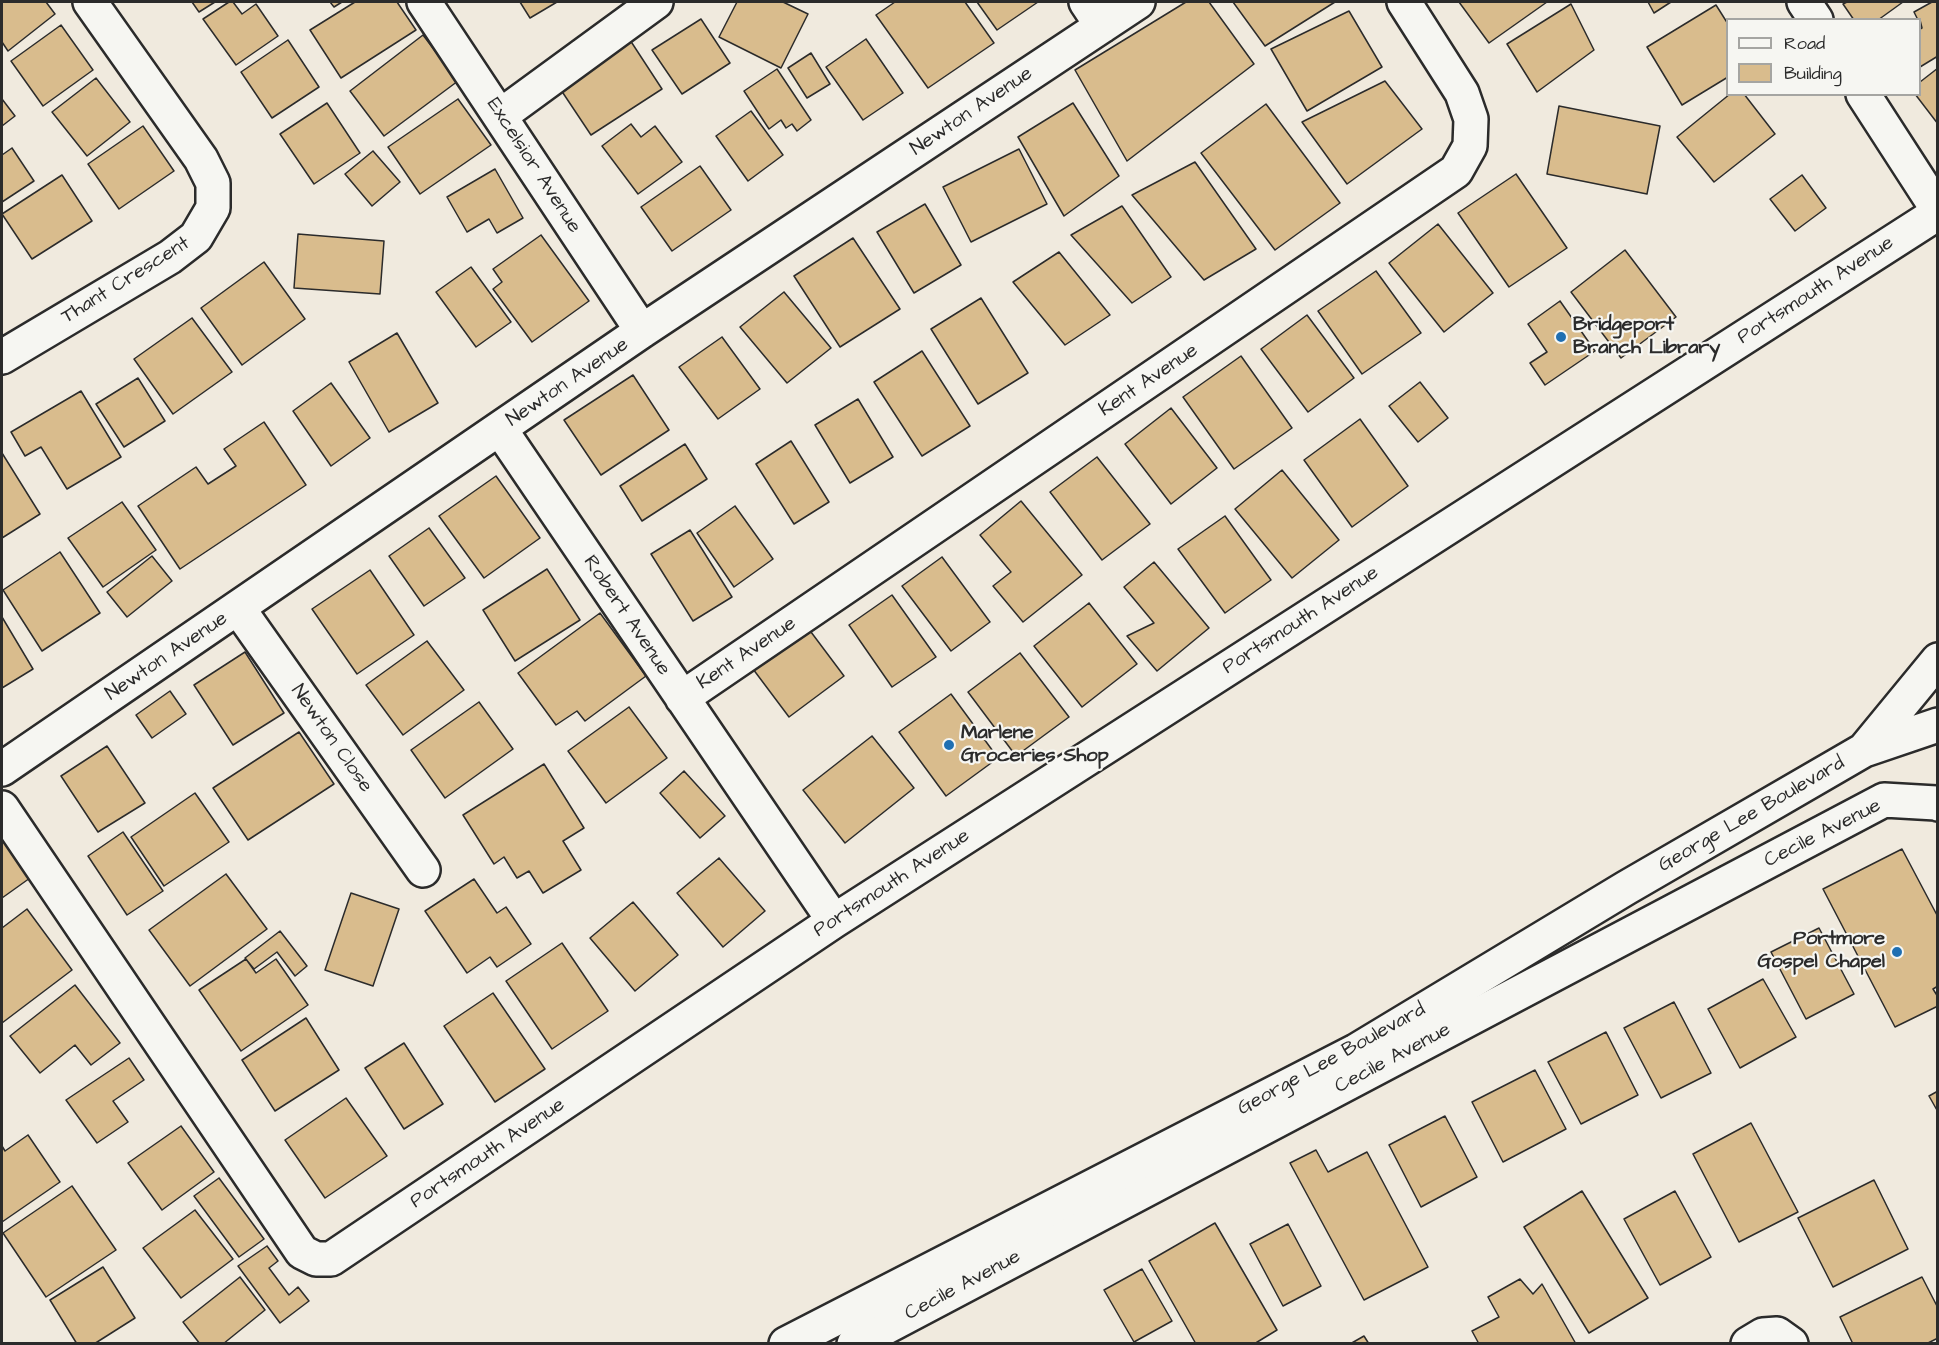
<!DOCTYPE html>
<html>
<head>
<meta charset="utf-8">
<style>
  body { margin:0 }
  #map { position:relative; width:1939px; height:1345px; overflow:hidden; background:#f0eade; font-family:"Architects Daughter",sans-serif }
  canvas { display:block }
  .frame { position:absolute; inset:0; border:3px solid #2b2b2b; pointer-events:none }
  .legend { position:absolute; left:1726px; top:18px; width:195px; height:78px; box-sizing:border-box; background:#f6f6f2; border:2px solid #a5a5a2; margin:0; padding:8px 10px; list-style:none; font-size:18px; color:#2b2b2b }
  .legend li { display:flex; align-items:center; gap:12px; height:30px }
  .legend b { width:30px; border:2px solid #a5a5a2 }
</style>
</head>
<body>
<div id="map">
<canvas width="1939" height="1345"></canvas>
<div class="frame"></div>
<ul class="legend">
<li><b style="height:8px;background:#f6f6f2"></b>Road</li>
<li><b style="height:16px;background:#d9bc8d"></b>Building</li>
</ul>
</div>
<script>
const ctx = document.querySelector('canvas').getContext('2d');
ctx.lineJoin = 'round';
function fillPath(path, color) {
  ctx.fillStyle = color;
  ctx.fill(path, 'evenodd');
}
function toPath(rows) {
  const path = new Path2D();
  for (const r of rows) {
    path.moveTo(r[0], r[1]);
    for (let i = 2; i < r.length; i += 2) path.lineTo(r[i], r[i + 1]);
  }
  return path;
}
function trace(path, color, width, dash) {
  ctx.strokeStyle = color;
  ctx.lineWidth = width;
  ctx.lineCap = dash ? 'butt' : 'round';
  ctx.setLineDash(dash || []);
  ctx.stroke(path);
}
function label(font, color, halo, rows, align = 'center') {
  ctx.font = font + ' "Architects Daughter",sans-serif';
  ctx.lineWidth = 4.5;
  ctx.setLineDash([]);
  ctx.textBaseline = 'middle';
  ctx.strokeStyle = halo;
  ctx.fillStyle = color;
  for (const [text, x, y, turn = 0] of rows) {
    ctx.save();
    ctx.translate(x, y);
    ctx.rotate((+turn || 0) * Math.PI / 180);
    ctx.textAlign = isNaN(turn) ? turn : align;
    if (halo) ctx.strokeText(text, 0, 0);
    ctx.fillText(text, 0, 0);
    ctx.restore();
  }
}
const building = toPath([
  [2,2,46,2,55,14,8,51,2,42,2,2],
  [192,2,215,2,199,12,192,2],
  [229,2,233,2,242,14,256,4,278,36,236,65,203,19,229,2],
  [330,2,342,2,334,7,330,2],
  [355,2,397,2,416,30,341,78,310,30,355,2],
  [520,2,557,2,530,18,520,2],
  [737,2,783,2,808,14,781,68,719,37,737,2],
  [895,2,965,2,994,43,928,88,876,15,895,2],
  [977,2,1038,2,997,30,977,2],
  [1186,2,1209,2,1254,64,1127,161,1075,70,1186,2],
  [1233,2,1335,2,1265,46,1233,2],
  [1459,2,1547,2,1489,43,1459,2],
  [1648,2,1671,2,1654,13,1648,2],
  [1847,2,1903,2,1878,20,1854,20,1843,4,1847,2],
  [1932,2,1938,2,1938,56,1920,67,1920,29,1922,28,1920,20,1918,20,1914,12,1932,2],
  [1571,4,1594,50,1537,92,1507,44,1571,4],
  [1716,5,1728,24,1728,77,1682,105,1647,47,1716,5],
  [1349,11,1382,67,1307,111,1271,49,1349,11],
  [701,19,730,63,682,94,652,50,701,19],
  [61,25,93,70,43,106,11,61,61,25],
  [423,35,458,81,384,136,350,91,423,35],
  [866,39,903,93,863,120,826,67,866,39],
  [288,40,319,87,272,118,241,72,288,40],
  [630,40,662,89,591,135,559,87,630,40],
  [811,53,830,84,807,98,788,68,811,53],
  [1938,68,1938,124,1915,94,1920,94,1920,82,1938,68],
  [777,69,811,120,797,131,792,124,786,128,781,120,769,129,744,91,777,69],
  [96,78,130,122,87,156,52,112,96,78],
  [1385,81,1422,129,1347,184,1302,122,1385,81],
  [1730,94,1744,94,1775,134,1714,182,1677,137,1730,94],
  [2,99,15,116,2,126,2,99],
  [458,99,491,145,420,194,388,147,458,99],
  [327,103,360,153,314,184,280,134,327,103],
  [1073,103,1119,176,1064,216,1018,137,1073,103],
  [1266,104,1340,203,1275,250,1201,153,1266,104],
  [1559,106,1660,126,1647,194,1547,174,1559,106],
  [751,111,783,155,748,181,716,136,751,111],
  [631,124,641,137,655,126,682,162,638,194,602,146,631,124],
  [143,126,174,171,119,209,88,164,143,126],
  [12,148,34,181,2,202,2,155,12,148],
  [1019,149,1047,204,971,242,943,187,1019,149],
  [373,151,400,182,372,206,345,174,373,151],
  [1195,162,1256,249,1204,280,1132,195,1195,162],
  [700,166,731,210,672,251,641,207,700,166],
  [495,169,523,218,497,233,489,219,467,232,447,197,495,169],
  [1516,174,1567,248,1509,287,1458,213,1516,174],
  [62,175,92,221,32,259,2,214,62,175],
  [1802,175,1826,208,1795,231,1770,199,1802,175],
  [925,204,961,265,914,293,877,232,925,204],
  [1122,206,1171,277,1132,303,1071,235,1122,206],
  [1438,224,1493,293,1444,332,1389,263,1438,224],
  [298,234,384,241,380,294,294,288,298,234],
  [541,235,589,301,532,342,493,289,502,282,493,269,541,235],
  [853,238,900,309,840,347,794,276,853,238],
  [1625,250,1676,317,1621,358,1571,292,1625,250],
  [1059,252,1110,315,1065,345,1013,282,1059,252],
  [264,262,305,319,242,365,201,308,264,262],
  [471,267,511,322,476,347,436,292,471,267],
  [1376,271,1421,333,1362,374,1318,311,1376,271],
  [784,292,831,348,787,383,740,327,784,292],
  [981,298,1028,373,978,404,931,329,981,298],
  [1560,301,1595,351,1545,385,1530,363,1547,352,1528,324,1560,301],
  [1307,315,1354,378,1308,412,1261,349,1307,315],
  [192,318,232,372,173,414,134,359,192,318],
  [397,333,438,403,389,432,349,362,397,333],
  [722,337,760,389,718,419,679,367,722,337],
  [922,351,970,426,922,456,874,382,922,351],
  [1241,356,1292,428,1234,469,1183,397,1241,356],
  [633,375,669,430,601,475,564,420,633,375],
  [138,378,165,421,124,447,96,404,138,378],
  [1420,382,1448,418,1418,442,1389,406,1420,382],
  [331,383,370,438,331,466,293,411,331,383],
  [81,391,121,457,67,489,41,447,25,456,11,432,81,391],
  [858,399,893,457,850,483,815,425,858,399],
  [1171,408,1217,468,1171,504,1125,444,1171,408],
  [1360,419,1408,486,1352,527,1304,460,1360,419],
  [264,422,306,485,180,569,138,506,196,467,208,484,236,466,224,449,264,422],
  [791,441,829,502,794,524,756,464,791,441],
  [685,444,707,479,642,521,620,486,685,444],
  [2,453,40,514,2,538,2,453],
  [1097,457,1150,524,1102,560,1050,492,1097,457],
  [1282,470,1339,540,1292,578,1235,509,1282,470],
  [496,476,540,538,484,578,439,516,496,476],
  [1021,501,1082,575,1023,622,993,586,1011,572,980,535,1021,501],
  [122,502,156,550,103,587,68,538,122,502],
  [735,506,773,559,734,587,697,533,735,506],
  [1225,516,1271,580,1225,613,1178,549,1225,516],
  [429,528,465,578,424,606,389,556,429,528],
  [690,530,732,597,693,621,651,554,690,530],
  [60,552,100,613,42,651,3,590,60,552],
  [152,556,172,581,127,617,107,592,152,556],
  [942,557,990,622,951,651,902,586,942,557],
  [1154,562,1209,628,1157,671,1127,636,1154,623,1124,587,1154,562],
  [547,569,580,620,515,661,483,610,547,569],
  [370,570,414,635,357,674,312,609,370,570],
  [892,595,936,657,892,687,849,625,892,595],
  [1089,603,1137,664,1082,707,1034,646,1089,603],
  [600,613,646,676,585,721,577,711,556,725,518,673,600,613],
  [2,617,33,669,2,688,2,617],
  [808,628,844,676,789,717,753,669,808,628],
  [427,641,464,690,403,735,366,685,427,641],
  [245,652,284,713,233,745,194,685,245,652],
  [1020,653,1069,717,1016,756,968,692,1020,653],
  [170,691,186,714,152,738,136,715,170,691],
  [951,694,998,758,946,796,899,732,951,694],
  [479,702,513,749,445,798,411,750,479,702],
  [629,707,667,758,606,803,568,751,629,707],
  [299,732,334,784,248,840,213,788,299,732],
  [872,736,914,788,845,843,803,790,872,736],
  [107,746,145,803,98,832,61,776,107,746],
  [544,764,584,828,563,841,581,870,543,893,529,871,517,878,504,857,494,864,463,815,544,764],
  [684,771,725,816,700,838,660,793,684,771],
  [195,793,229,842,164,886,131,837,195,793],
  [123,832,163,891,127,915,88,856,123,832],
  [2,837,30,878,2,898,2,837],
  [1902,849,1938,917,1938,986,1933,989,1938,997,1938,1006,1895,1027,1823,889,1902,849],
  [719,858,765,911,723,947,677,893,719,858],
  [226,874,267,929,190,986,149,930,226,874],
  [474,879,497,913,506,907,531,944,497,967,490,957,467,973,425,911,474,879],
  [351,893,399,909,373,986,325,970,351,893],
  [633,902,678,955,635,991,590,938,633,902],
  [27,909,72,970,2,1023,2,928,27,909],
  [1819,928,1854,994,1806,1019,1771,952,1819,928],
  [280,931,307,966,295,976,277,952,254,969,245,958,280,931],
  [562,943,608,1011,552,1049,506,981,562,943],
  [246,959,256,973,276,959,308,1005,241,1051,199,990,246,959],
  [1763,979,1796,1037,1740,1068,1708,1009,1763,979],
  [75,985,120,1043,91,1065,75,1045,40,1073,10,1036,75,985],
  [493,993,545,1069,495,1102,444,1026,493,993],
  [1674,1002,1711,1073,1661,1098,1624,1028,1674,1002],
  [306,1018,339,1070,275,1111,242,1060,306,1018],
  [1606,1032,1638,1095,1581,1124,1548,1062,1606,1032],
  [404,1043,443,1104,404,1129,365,1068,404,1043],
  [129,1058,144,1080,113,1101,128,1122,97,1143,66,1100,129,1058],
  [1535,1070,1566,1129,1503,1162,1472,1102,1535,1070],
  [1938,1091,1938,1112,1929,1096,1938,1091],
  [346,1098,387,1156,325,1198,285,1140,346,1098],
  [1445,1116,1477,1177,1421,1207,1389,1145,1445,1116],
  [1751,1123,1798,1212,1739,1242,1693,1154,1751,1123],
  [181,1126,214,1172,162,1210,128,1163,181,1126],
  [28,1135,60,1182,2,1222,2,1146,5,1151,28,1135],
  [1316,1150,1328,1172,1367,1152,1428,1267,1364,1300,1290,1163,1316,1150],
  [219,1178,264,1239,239,1257,194,1196,219,1178],
  [1874,1180,1908,1249,1833,1287,1798,1218,1874,1180],
  [72,1186,116,1250,46,1297,3,1233,72,1186],
  [1582,1191,1648,1298,1589,1333,1524,1227,1582,1191],
  [1675,1191,1711,1257,1660,1285,1624,1219,1675,1191],
  [195,1210,233,1259,181,1298,143,1248,195,1210],
  [1215,1223,1277,1330,1254,1344,1196,1344,1149,1261,1215,1223],
  [1288,1224,1321,1286,1283,1306,1250,1244,1288,1224],
  [267,1246,278,1261,269,1268,289,1295,298,1287,309,1301,280,1323,238,1266,267,1246],
  [103,1267,135,1318,94,1344,77,1344,50,1300,103,1267],
  [1142,1269,1172,1321,1134,1342,1104,1290,1142,1269],
  [240,1277,265,1310,223,1344,200,1344,183,1322,240,1277],
  [1922,1277,1938,1308,1938,1338,1926,1344,1853,1344,1840,1317,1922,1277],
  [1520,1279,1533,1294,1542,1284,1576,1344,1479,1344,1472,1331,1499,1317,1488,1297,1520,1279],
  [1364,1336,1369,1344,1350,1344,1364,1336]
]);
fillPath(building, '#d9bc8d');
trace(building, '#2b2b2b', 1.5);
const minor = toPath([
  [424,2,642,331],
  [1086,2,1102,26],
  [500,116,656,2],
  [2,357,170,257,196,237,213,208,213,183,201,159,90,2],
  [500,429,834,921],
  [238,608,423,870],
  [682,698,1456,171,1470,146,1471,119,1462,93,1404,2],
  [2,769,642,331,1138,2],
  [2,808,302,1252,316,1259,331,1259,834,921,1938,213],
  [854,1344,1884,800,1936,803,1938,804],
  [1748,1344,1763,1335,1777,1334,1791,1344]
]);
const secondary = toPath([
  [1804,2,1816,20],
  [1863,94,1938,210],
  [1864,750,1938,660],
  [786,1344,1356,1051,1626,888,1864,750,1938,725]
]);
trace(minor, '#2b2b2b', 38);
trace(secondary, '#2b2b2b', 38);
trace(minor, '#f6f6f2', 33);
trace(secondary, '#f6f6f2', 33);
for (const [x, y, r, color] of [
  [1561,337,6,"#1f6fb2"],
  [949,745,6,"#1f6fb2"],
  [1897,952,6,"#1f6fb2"]
]) {
  const dot = new Path2D();
  dot.arc(x, y, r, 0, 2 * Math.PI);
  ctx.fillStyle = color;
  ctx.fill(dot);
  trace(dot, '#f6f6f2', 2);
}
label('20px', '#2b2b2b', '#f6f6f2', [
  ["Newton Avenue",972,112,-34],
  ["Excelsior Avenue",533,166,57],
  ["Thant Crescent",126,281,-32],
  ["Portsmouth Avenue",1816,291,-33],
  ["Kent Avenue",1149,381,-34],
  ["Newton Avenue",568,383,-34],
  ["Robert Avenue",626,616,56],
  ["Portsmouth Avenue",1301,621,-33],
  ["Kent Avenue",747,654,-34],
  ["Newton Avenue",167,657,-34],
  ["Newton Close",331,739,55],
  ["George Lee Boulevard",1752,815,-30],
  ["Cecile Avenue",1823,834,-27],
  ["Portsmouth Avenue",892,884,-33],
  ["Cecile Avenue",1393,1059,-28],
  ["George Lee Boulevard",1332,1060,-29],
  ["Portsmouth Avenue",488,1154,-34],
  ["Cecile Avenue",963,1286,-28]
]);
label('bold 20px', '#2b2b2b', '#f6f6f2', [
  ["Bridgeport",1573,326],
  ["Branch Library",1573,349],
  ["Marlene",961,734],
  ["Groceries Shop",961,757],
  ["Portmore",1885,940,"right"],
  ["Gospel Chapel",1885,963,"right"]
], 'left');
</script>
</body>
</html>
